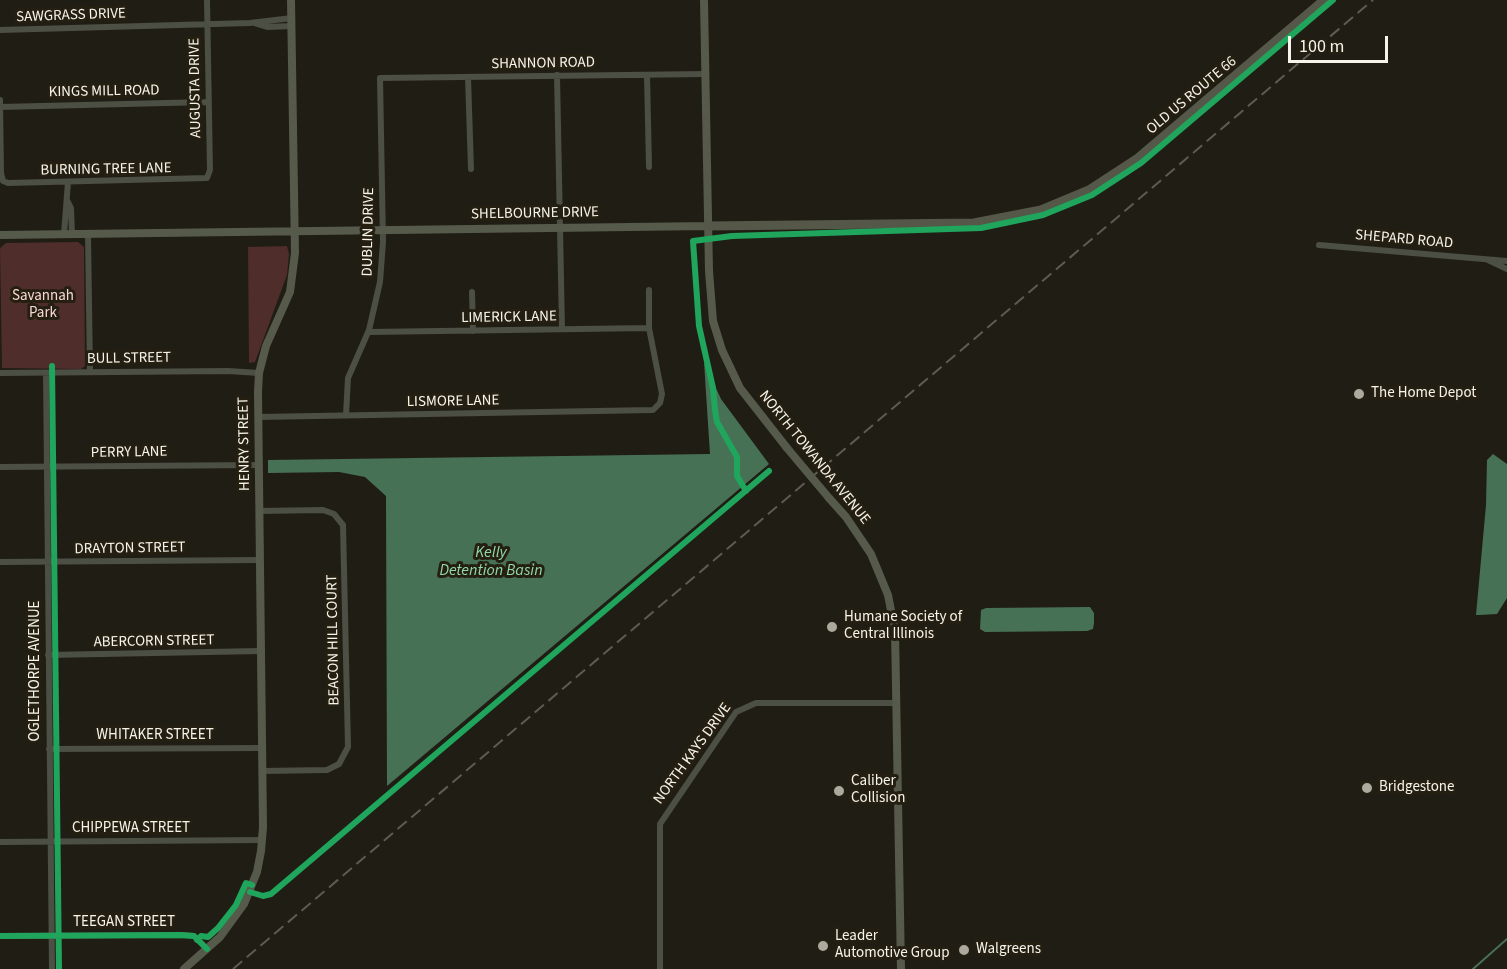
<!DOCTYPE html>
<html>
<head>
<meta charset="utf-8">
<style>
  body { margin:0 }
  #map { position:relative; width:1507px; height:969px; overflow:hidden; background:#201d15; font-family:"Source Sans 3",sans-serif }
  canvas { display:block }
  .scale { position:absolute; left:1288px; top:36px; width:100px; height:27px; box-sizing:border-box; border:3px solid #f7f4ea; border-top:0; padding-left:8px; font-size:18px; line-height:21px; white-space:nowrap; color:#f7f4ea; -webkit-text-stroke:4px #241f11; paint-order:stroke }
</style>
</head>
<body>
<div id="map">
<canvas width="1507" height="969"></canvas>
<div class="scale">100 m</div>
</div>
<script>
const ctx = document.querySelector('canvas').getContext('2d');
ctx.lineJoin = 'round';
function fillPath(path, color) {
  ctx.fillStyle = color;
  ctx.fill(path, 'evenodd');
}
function toPath(rows) {
  const path = new Path2D();
  for (const r of rows) {
    path.moveTo(r[0], r[1]);
    for (let i = 2; i < r.length; i += 2) path.lineTo(r[i], r[i + 1]);
  }
  return path;
}
function trace(path, color, width, dash) {
  ctx.strokeStyle = color;
  ctx.lineWidth = width;
  ctx.lineCap = dash ? 'butt' : 'round';
  ctx.setLineDash(dash || []);
  ctx.stroke(path);
}
function label(font, color, halo, rows, align = 'center') {
  ctx.font = font + ' "Source Sans 3",sans-serif';
  ctx.lineWidth = 6;
  ctx.setLineDash([]);
  ctx.textBaseline = 'middle';
  ctx.strokeStyle = halo;
  ctx.fillStyle = color;
  for (const [text, x, y, turn = 0] of rows) {
    ctx.save();
    ctx.translate(x, y);
    ctx.rotate((+turn || 0) * Math.PI / 180);
    ctx.textAlign = isNaN(turn) ? turn : align;
    if (halo) ctx.strokeText(text, 0, 0);
    ctx.fillText(text, 0, 0);
    ctx.restore();
  }
}
fillPath(toPath([
  [78,242,84,247,85,366,81,369,2,368,0,248,6,243],
  [287,246,289,254,287,275,255,362,249,363,248,247]
]), '#4f2d2a');
fillPath(toPath([
  [704,362,721,399,769,464,387,786,386,496,365,477,339,472,268,473,268,460,710,454],
  [1493,454,1507,464,1507,598,1497,614,1479,615,1476,615,1486,505,1487,460],
  [1090,607,1094,613,1094,623,1093,629,1087,631,985,632,980,629,981,610,986,608]
]), '#477155');
trace(toPath([
  [1473,969,1507,939]
]), '#477155', 2);
trace(toPath([
  [254,23,267,27,292,26],
  [0,30,250,23,292,18],
  [557,75,562,329],
  [647,75,649,167],
  [468,77,471,169],
  [0,100,1,173,3,181,8,183,207,178,210,170,207,0],
  [0,107,208,102],
  [67,200,71,208,72,234],
  [64,234,68,182],
  [88,235,90,372],
  [1319,245,1507,261],
  [1488,260,1507,269],
  [472,292,473,331],
  [369,332,649,328],
  [0,373,228,371,259,373],
  [46,373,52,969],
  [346,415,348,378,369,330,380,282,383,242,380,78,706,74],
  [258,417,653,410,660,403,662,394,649,328,649,290],
  [0,467,258,465],
  [259,511,323,510,334,514,343,525,348,747,339,764,327,770,262,771],
  [0,562,259,560],
  [48,655,261,651],
  [49,749,262,748],
  [0,842,262,840],
  [0,936,181,935,194,936,207,949],
  [660,969,660,824,736,712,756,703,897,703]
]), '#4c4f43', 6);
trace(toPath([
  [704,0,709,271,713,321,722,350,740,388,787,448],
  [0,235,708,226],
  [829,498,846,517,871,554,888,595,895,631,901,969],
  [184,969,220,937,244,904,257,872,261,851,263,827,258,392,259,373,266,346,290,292,295,253,291,0]
]), '#565a4b', 8);
trace(toPath([
  [708,226,974,223,1041,210,1089,190,1138,158,1324,0]
]), '#555848', 9);
trace(toPath([
  [233,969,1373,0]
]), '#5c5c53', 2, [12, 6]);
trace(toPath([
  [787,448,829,498]
]), '#565a4b', 8);
trace(toPath([
  [52,366,59,969],
  [746,491,737,476,737,457,717,422,715,410,713,388,699,326,693,241,732,236,981,228,1043,215,1092,195,1141,163,1333,0],
  [250,892,263,896,271,894,769,471],
  [0,936,181,935,194,936,207,949],
  [197,940,201,936,208,937,218,928,236,905,246,883,252,885]
]), '#20a55d', 6);
for (const [x, y, r, color] of [
  [1359,394,6,"#aca99f"],
  [832,627,6,"#aca99f"],
  [1367,788,6,"#aca99f"],
  [839,791,6,"#aca99f"],
  [823,946,6,"#aca99f"],
  [964,950,6,"#aca99f"]
]) {
  const dot = new Path2D();
  dot.arc(x, y, r, 0, 2 * Math.PI);
  ctx.fillStyle = color;
  ctx.fill(dot);
  trace(dot, '#241f11', 2);
}
label('15px', '#f7f4ea', '#241f11', [
  ["SAWGRASS DRIVE",71,16,-2],
  ["SHANNON ROAD",543,64,-1],
  ["AUGUSTA DRIVE",196,88,-91],
  ["KINGS MILL ROAD",104,92,-1],
  ["OLD US ROUTE 66",1192,96,-40],
  ["BURNING TREE LANE",106,170,-1],
  ["SHELBOURNE DRIVE",535,214,-1],
  ["DUBLIN DRIVE",369,232,-89],
  ["SHEPARD ROAD",1404,240,5],
  ["LIMERICK LANE",509,318,-1],
  ["BULL STREET",129,359,-1],
  ["LISMORE LANE",453,402,-1],
  ["HENRY STREET",245,444,-91],
  ["PERRY LANE",129,453,-1],
  ["NORTH TOWANDA AVENUE",814,458,51],
  ["DRAYTON STREET",130,549,-1],
  ["BEACON HILL COURT",334,640,-91],
  ["ABERCORN STREET",154,642,-1],
  ["OGLETHORPE AVENUE",36,671,-90],
  ["WHITAKER STREET",155,736],
  ["NORTH KAYS DRIVE",693,754,-54],
  ["CHIPPEWA STREET",131,829],
  ["TEEGAN STREET",124,923]
]);
label('15px', '#fad7d3', '#241f11', [
  ["Savannah",43,297],
  ["Park",43,314]
]);
label('15px', '#f7f4ea', '#241f11', [
  ["The Home Depot",1371,394],
  ["Humane Society of",844,618],
  ["Central Illinois",844,635],
  ["Caliber",851,782],
  ["Collision",851,799],
  ["Bridgestone",1379,788],
  ["Leader",835,937],
  ["Automotive Group",835,954],
  ["Walgreens",976,950]
], 'left');
label('italic 16px', '#91d9a9', '#241f11', [
  ["Kelly",491,553],
  ["Detention Basin",491,571]
]);
</script>
</body>
</html>
